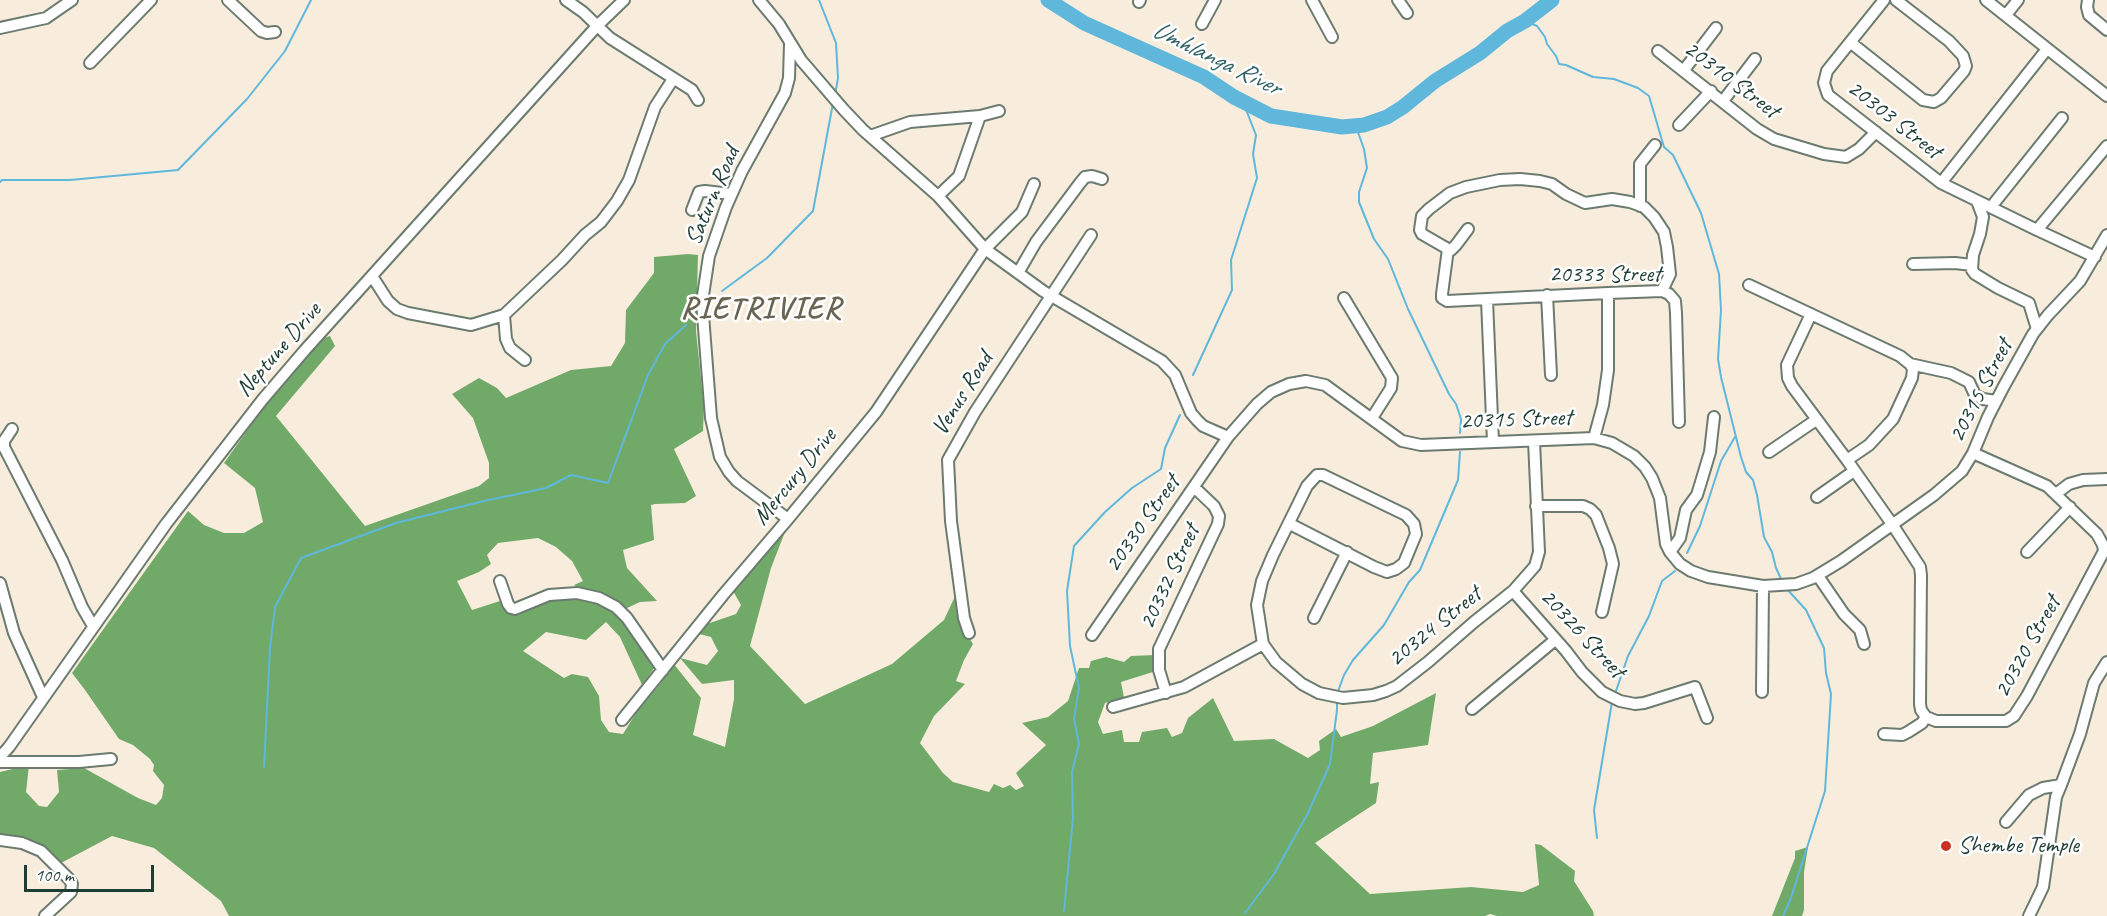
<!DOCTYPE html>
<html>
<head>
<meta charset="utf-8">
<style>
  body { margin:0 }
  #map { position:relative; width:2107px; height:916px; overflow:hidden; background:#f8eddd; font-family:Caveat,sans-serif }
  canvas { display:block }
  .scale { position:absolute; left:24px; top:865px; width:130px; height:27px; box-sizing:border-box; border:3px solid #1f3d34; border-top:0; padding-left:8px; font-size:18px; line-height:21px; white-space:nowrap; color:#1f3d34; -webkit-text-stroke:4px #fff; paint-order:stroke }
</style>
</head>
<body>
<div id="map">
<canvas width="2107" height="916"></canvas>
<div class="scale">100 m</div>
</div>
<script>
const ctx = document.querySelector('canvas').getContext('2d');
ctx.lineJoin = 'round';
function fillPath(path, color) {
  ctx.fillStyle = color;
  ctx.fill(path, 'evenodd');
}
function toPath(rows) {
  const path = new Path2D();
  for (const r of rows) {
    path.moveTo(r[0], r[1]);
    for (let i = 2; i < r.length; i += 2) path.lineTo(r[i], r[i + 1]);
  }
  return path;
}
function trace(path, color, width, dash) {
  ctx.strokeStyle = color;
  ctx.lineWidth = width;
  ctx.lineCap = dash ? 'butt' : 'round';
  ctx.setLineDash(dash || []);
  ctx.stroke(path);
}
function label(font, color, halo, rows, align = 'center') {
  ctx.font = font + ' Caveat,sans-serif';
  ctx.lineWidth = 5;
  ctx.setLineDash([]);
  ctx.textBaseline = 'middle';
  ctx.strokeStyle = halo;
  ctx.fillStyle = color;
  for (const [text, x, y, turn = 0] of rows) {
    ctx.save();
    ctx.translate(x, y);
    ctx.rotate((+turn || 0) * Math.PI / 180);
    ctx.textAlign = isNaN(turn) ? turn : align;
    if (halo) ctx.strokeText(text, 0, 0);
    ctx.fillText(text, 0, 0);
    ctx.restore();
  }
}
fillPath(toPath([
  [688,254,698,255,696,331,704,408,703,431,674,449,696,496,685,503,655,504,651,505,654,540,623,550,627,568,657,601,640,602,625,609,594,592,579,588,574,585,583,581,572,561,556,547,538,538,498,543,487,555,491,564,479,572,457,581,472,610,500,601,505,611,539,602,575,598,601,603,622,618,655,667,642,685,620,637,606,622,586,640,546,632,523,651,564,678,572,674,588,677,599,696,601,720,609,732,623,734,636,713,661,683,673,663,701,698,693,735,725,747,734,699,734,680,702,684,680,658,707,665,718,651,711,637,699,634,704,625,736,614,741,605,733,591,785,532,771,568,750,646,805,704,892,664,944,620,956,594,961,626,973,644,964,660,956,681,965,684,934,716,920,743,943,773,953,782,989,792,994,784,1003,788,1010,785,1016,790,1024,786,1016,773,1046,745,1022,723,1048,717,1068,701,1079,668,1089,668,1091,661,1106,657,1124,662,1131,656,1155,655,1156,671,1121,682,1124,698,1105,703,1098,722,1103,734,1122,730,1124,742,1139,742,1142,732,1167,728,1172,737,1182,733,1188,718,1213,698,1234,741,1274,739,1308,758,1320,750,1319,741,1336,729,1341,737,1373,726,1436,693,1428,745,1373,753,1370,784,1379,782,1376,803,1315,843,1370,894,1471,887,1523,892,1539,885,1535,844,1541,845,1575,871,1574,881,1593,911,1594,916,1497,916,1490,914,1485,916,229,916,221,901,154,848,112,836,61,863,33,842,0,837,0,772,29,765,26,792,39,806,47,807,59,792,57,770,84,768,138,798,156,805,162,798,164,785,153,771,154,765,150,759,133,745,119,739,85,690,72,673,188,511,204,525,224,533,244,533,263,522,255,488,224,463,266,404,324,338,330,336,335,346,276,416,365,526,479,486,489,478,489,463,473,418,452,394,479,378,497,388,506,398,571,370,611,366,625,343,626,310,654,273,654,257],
  [1808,847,1804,872,1804,910,1802,916,1772,916,1795,858,1795,851]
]), '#71aa68');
trace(toPath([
  [819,0,836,43,838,78,835,95],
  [1525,21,1537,26,1545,37,1547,44,1556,56,1559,64,1566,65,1593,77,1614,79,1638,88,1649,96,1664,147,1673,155,1701,213,1719,274,1721,310,1718,359,1721,377,1741,457,1746,472,1753,480,1757,495,1764,537,1772,552,1776,568,1782,581],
  [1355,124,1364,149,1367,168,1359,192,1359,202,1374,239,1388,259,1408,309,1449,394,1456,404,1461,419,1460,433],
  [0,182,2,180,70,180,178,170,247,99,285,51,311,0],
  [722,291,767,258,813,211,833,103],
  [1193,375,1232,290,1231,260,1257,178,1253,154,1256,135,1243,102],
  [1687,553,1700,526,1721,461,1735,437],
  [1337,694,1344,675,1353,660,1384,625,1409,582,1420,570,1458,480,1460,452],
  [1615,694,1628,656,1649,616,1662,581,1675,571],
  [264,767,270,648,275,607,301,558,396,523,484,501,546,488,571,475,608,483,648,375,665,344,686,325],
  [1597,838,1594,810,1612,702],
  [1064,911,1073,818,1072,772,1079,744,1074,719,1079,688,1070,646,1067,591,1074,546,1105,512,1132,488,1161,469,1165,448,1180,415],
  [1245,913,1274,874,1308,813,1330,764,1337,710,1337,699],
  [1783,916,1791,898,1825,791,1831,694,1826,673,1824,648,1806,610,1786,588]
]), '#5fb7dc', 2);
trace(toPath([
  [1048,0,1084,23,1204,77,1234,97,1271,116,1342,127,1364,125,1387,117,1403,107,1435,81,1480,53,1507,31,1525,21,1552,0]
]), '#5fb7dc', 15);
const minor = toPath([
  [228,0,261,31,267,33,275,32],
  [566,0,583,12,610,38,692,90,698,100],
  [759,0,779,24,801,60,844,110,863,130,938,196,985,249,1043,291,1162,361,1175,375,1191,413,1197,420,1203,426,1228,437],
  [1312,0,1332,37],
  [1398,0,1407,13],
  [1884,0,1827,71,1824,83,1828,95,1941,183,2037,230],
  [1986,0,2107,96],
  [2088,0,2087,7,2089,15,2107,30],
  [1139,2,1140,0],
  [2006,15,2018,0],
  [1202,24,1215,0],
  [0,28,46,18,72,0],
  [1850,42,1923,100,1934,102,1941,98,1964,71,1966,66,1963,56,1949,41,1896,0],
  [1658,51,1757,129,1774,139,1824,154,1846,157,1859,149,1876,132],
  [90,63,151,0],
  [1684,70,1716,28],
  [1723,101,1755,59],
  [1679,125,1711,91],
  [870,136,910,122,980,116,999,111],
  [1941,183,2047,49],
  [938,196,959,176,980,116],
  [1977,201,1983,217,1980,234,1973,255,1972,270,1975,274,1998,288,2029,303,2037,329],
  [1640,206,1640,164,1655,145],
  [1991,207,2062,118],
  [692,210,699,192,705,191,731,194],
  [1468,229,1456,245,1451,250,1448,249,1442,294,1442,298,1447,301,1608,293,1662,291,1669,294,1675,301,1676,313,1679,422],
  [1448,249,1422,234,1420,230,1422,216,1429,209,1450,193,1466,187,1500,180,1520,179,1540,181,1552,184,1566,194,1585,203,1612,199,1630,202,1644,207,1654,217,1664,232,1667,247,1670,274,1662,291],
  [2095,257,2037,230,2107,146],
  [1913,264,1955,263,1972,265],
  [1018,273,1036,242,1080,183,1085,177,1092,176,1102,179],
  [372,276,388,301,397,309,408,313,471,325,504,315,562,260,585,235,601,222,617,201,629,180,655,107,673,79],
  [1749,285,1900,356,1910,364,1913,369,1912,378,1893,419,1869,445,1847,460,1892,524,1920,567,1921,575,1920,704,1921,710,1926,717,1936,721,2006,721,2014,716,2027,696,2104,551,2103,545,2097,534,2047,486,1973,453],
  [1547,295,1551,375],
  [1344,298,1392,378,1391,388,1372,418],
  [1487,300,1493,442],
  [1811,314,1787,365,1788,378,1792,386,1847,460],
  [504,315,506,339,510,348,525,360],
  [1910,364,1951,373,1969,382,1975,395,1983,399,1996,401],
  [12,429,4,441,4,447,62,560,82,607,93,626],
  [1594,438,1603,405,1608,370,1608,293],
  [1769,452,1816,420],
  [2057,493,2069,484,2083,480,2107,479],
  [1817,497,1854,471],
  [1536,506,1583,506,1590,509,1596,515,1609,548,1613,564,1602,612],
  [788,519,737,481,729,472,720,457,711,418,702,302,709,256,726,207,742,171,785,93,789,78,790,44],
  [1290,524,1374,567,1387,572,1396,569,1404,563,1416,534,1414,524,1406,515,1323,475,1317,475,1307,486,1273,555,1262,581,1257,605,1263,644,1276,662,1302,684,1319,693,1343,698,1373,695,1386,691,1397,686,1428,662,1474,622,1513,591,1535,566,1539,552,1534,441],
  [1670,552,1680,538,1686,510,1697,495,1701,482,1710,452,1714,417],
  [2027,552,2070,507],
  [1818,576,1844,614,1860,630,1864,644],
  [500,581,508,604,511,608,515,609,549,595,577,593,599,598,616,607,627,618,663,670],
  [0,583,14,633,43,697],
  [1513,591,1566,651,1582,672,1602,692,1620,701,1635,704,1644,703,1695,687,1707,718],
  [1314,618,1347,552],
  [969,633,964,618,951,521,948,460,975,412,1091,235],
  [1092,635,1228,437,1257,404,1271,392,1289,384,1306,381,1325,385,1402,441,1421,445,1594,438,1612,443,1634,456,1645,467,1652,478,1660,498,1666,544,1670,552,1680,564,1691,571,1708,577,1763,586,1796,584,1813,578,1841,561,1934,495,1962,471,1973,453,1988,417,2004,386,2033,334,2048,315,2080,281,2107,235],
  [1762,692,1763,586],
  [1166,693,1159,670,1159,649,1218,524,1219,516,1214,506,1194,487],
  [1113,707,1184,687,1263,644],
  [1472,709,1555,640],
  [622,720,723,595,788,519,876,412,985,249,1022,212,1034,184],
  [1884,734,1902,735,1908,732,1922,723,1926,717],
  [0,757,9,747,166,524,263,399,305,350,597,26,624,0],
  [0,762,79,762,111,759],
  [2006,822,2029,795,2043,788,2061,785,2080,734,2094,683,2107,662],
  [0,840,22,843,41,851,69,879,72,884,71,892,45,916],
  [2029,916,2043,887,2056,797,2061,785]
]);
trace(minor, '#6b7b6f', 14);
trace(minor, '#fff', 10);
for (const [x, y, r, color] of [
  [1946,846,6,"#c8321e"]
]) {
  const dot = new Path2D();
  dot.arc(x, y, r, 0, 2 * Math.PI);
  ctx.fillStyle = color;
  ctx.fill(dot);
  trace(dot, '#fff', 2);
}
label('24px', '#1f3d34', '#fff', [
  ["20310 Street",1731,80,37],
  ["20303 Street",1894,120,38],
  ["Saturn Road",713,196,-67],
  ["20333 Street",1605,275],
  ["Neptune Drive",279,350,-49],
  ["20315 Street",1981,391,-63],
  ["Venus Road",963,394,-58],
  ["20315 Street",1516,420,-2],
  ["Mercury Drive",795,477,-51],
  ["20330 Street",1143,524,-55],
  ["20332 Street",1170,577,-65],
  ["20324 Street",1435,627,-39],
  ["20326 Street",1582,634,47],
  ["20320 Street",2028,647,-61]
]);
label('24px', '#1f3d34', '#fff', [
  ["Shembe Temple",1958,846]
], 'left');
label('italic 26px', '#326266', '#fff', [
  ["Umhlanga River",1216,59,26]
]);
ctx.letterSpacing = '1.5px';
label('bold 30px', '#686552', '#fff', [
  ["RIETRIVIER",761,310]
]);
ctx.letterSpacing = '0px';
</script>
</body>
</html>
